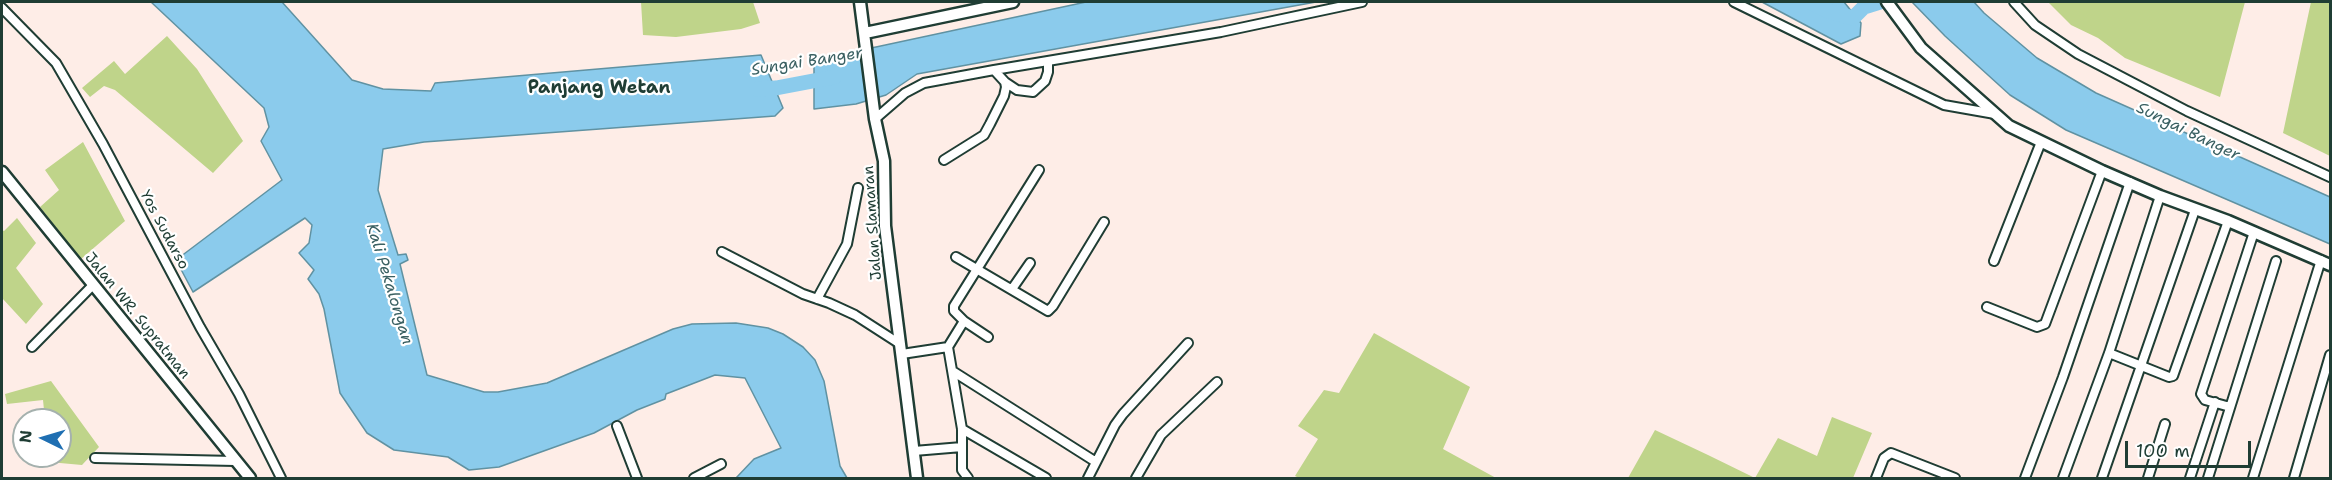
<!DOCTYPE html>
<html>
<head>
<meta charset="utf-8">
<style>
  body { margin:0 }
  #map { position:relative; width:2332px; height:480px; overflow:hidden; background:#feede7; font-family:"Shantell Sans",sans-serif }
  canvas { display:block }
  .frame { position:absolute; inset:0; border:3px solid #1f3d34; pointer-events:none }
  .north { position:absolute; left:12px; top:408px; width:60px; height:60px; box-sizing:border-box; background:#fff; border:2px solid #a5b1ae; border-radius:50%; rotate:275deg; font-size:16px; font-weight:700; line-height:24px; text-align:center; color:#1f3d34 }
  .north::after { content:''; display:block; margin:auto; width:21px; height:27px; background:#1f6fb2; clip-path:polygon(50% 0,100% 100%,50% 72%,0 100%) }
  .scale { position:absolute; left:2125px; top:441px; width:126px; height:27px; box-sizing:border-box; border:3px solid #1f3d34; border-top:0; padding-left:8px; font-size:18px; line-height:21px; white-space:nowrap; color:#1f3d34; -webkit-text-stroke:4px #fff; paint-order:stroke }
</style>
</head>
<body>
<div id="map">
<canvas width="2332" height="480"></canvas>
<div class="frame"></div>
<div class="north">N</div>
<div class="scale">100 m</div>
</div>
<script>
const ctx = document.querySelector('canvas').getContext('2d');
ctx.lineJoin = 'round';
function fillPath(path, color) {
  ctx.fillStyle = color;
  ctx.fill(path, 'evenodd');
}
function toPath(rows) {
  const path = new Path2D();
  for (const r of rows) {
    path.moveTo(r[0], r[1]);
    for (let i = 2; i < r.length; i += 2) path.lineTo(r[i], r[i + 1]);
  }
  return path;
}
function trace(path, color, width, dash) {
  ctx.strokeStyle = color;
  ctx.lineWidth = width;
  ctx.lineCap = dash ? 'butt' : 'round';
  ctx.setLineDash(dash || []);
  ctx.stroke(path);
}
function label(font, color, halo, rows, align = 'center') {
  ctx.font = font + ' "Shantell Sans",sans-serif';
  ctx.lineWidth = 4.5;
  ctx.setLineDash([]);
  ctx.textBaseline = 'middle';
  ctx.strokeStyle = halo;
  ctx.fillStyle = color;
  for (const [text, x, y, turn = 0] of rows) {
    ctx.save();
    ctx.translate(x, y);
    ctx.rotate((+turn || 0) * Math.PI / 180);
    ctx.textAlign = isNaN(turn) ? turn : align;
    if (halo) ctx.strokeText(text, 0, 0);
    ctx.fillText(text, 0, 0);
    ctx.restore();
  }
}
fillPath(toPath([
  [641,2,753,2,760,23,741,29,676,37,643,35],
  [2048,2,2245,2,2220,97,2125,58,2098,38,2071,25],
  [2311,2,2330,2,2330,156,2283,133],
  [167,36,197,69,243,141,213,173,115,90,104,86,90,97,82,88,114,61,125,74],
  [83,142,125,221,81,259,40,207,59,190,45,170],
  [17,218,36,243,16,268,43,304,26,324,2,298,2,230,4,231],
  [1374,333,1470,387,1443,449,1496,478,1299,478,1295,476,1318,439,1298,426,1324,390,1339,393],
  [51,381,99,447,82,465,49,462,48,456,60,456,60,420,45,420,43,400,7,404,5,394],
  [1832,417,1872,433,1853,478,1755,478,1778,438,1817,456],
  [1655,430,1708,455,1755,478,1628,478]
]), '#bfd48a');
const water = toPath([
  [151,2,282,2,352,80,383,89,431,91,435,83,761,55,783,108,775,116,424,142,383,149,378,190,398,255,406,254,408,260,400,264,427,375,484,392,498,392,547,383,673,329,692,324,736,323,768,328,783,334,803,347,815,360,824,381,840,466,847,478,736,478,754,459,781,448,745,378,715,375,666,394,665,399,637,410,594,433,499,467,469,470,448,457,394,450,367,433,340,393,324,309,319,294,308,279,314,270,299,253,309,243,312,225,305,218,193,292,176,260,282,180,261,141,269,127,264,108,151,2],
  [1086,2,1316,2,917,74,886,95,856,104,814,109,814,59,876,47,1086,2],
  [1762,2,1844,2,1861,23,1860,36,1841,44,1762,2],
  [1912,2,1974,2,1984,13,2037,58,2096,93,2330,197,2330,244,2066,130,2010,95,1945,36,1912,2]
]);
fillPath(water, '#8bcbec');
trace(water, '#6092a2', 1.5);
trace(toPath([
  [1810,2,1828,11,1853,18,1864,7,1880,2],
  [757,89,776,88,834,77]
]), '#8bcbec', 15);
const minor = toPath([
  [1734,2,1944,105,1995,114],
  [2014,2,2035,25,2078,54,2187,111,2330,177],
  [2,8,56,63,103,144,200,327,239,394,281,478],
  [994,70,1221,32,1362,2],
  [1005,82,1017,90,1033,92,1045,81,1048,72,1048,61],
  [875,119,905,93,924,83,994,70,1005,82,1006,87,1004,96,990,124,984,135,944,160],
  [722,252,803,294,829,303,855,315,900,344],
  [956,257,1048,311,1053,306,1104,222],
  [1994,261,2041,142],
  [1012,289,1030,263],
  [817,299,847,244,858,188],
  [1987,307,2037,327,2045,324,2102,171],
  [964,321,988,337],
  [32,347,92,286],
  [948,347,964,321,954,311,954,306,1039,170],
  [2109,353,2169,377,2173,376,2228,221],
  [902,354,948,347,962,429,962,470,968,478],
  [954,372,1096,462],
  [2230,407,2205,400,2201,394,2254,232],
  [617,426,637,478],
  [962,429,1046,478],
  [914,451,962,447],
  [95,458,235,461],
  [694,478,721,464],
  [1088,478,1115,425,1123,414,1188,343],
  [1136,478,1161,435,1217,382],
  [1876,478,1884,458,1891,453,1955,478],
  [2025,478,2063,377,2130,182],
  [2063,478,2109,353,2160,196],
  [2102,478,2195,210],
  [2148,478,2165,424],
  [2190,478,2215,402],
  [2208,478,2276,261],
  [2253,478,2321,260],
  [2294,478,2330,355]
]);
const tertiary = toPath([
  [860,2,875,119,884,161,885,226,917,478],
  [1887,2,1921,48,2009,126,2102,171,2160,196,2228,221,2330,265],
  [865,33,1013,2],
  [2,172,250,478]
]);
trace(minor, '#1f3d34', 12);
trace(tertiary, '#1f3d34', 15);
trace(minor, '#fff', 8);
trace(tertiary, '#fff', 10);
label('15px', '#1f3d34', '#fff', [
  ["Jalan Slamaran",873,223,-94],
  ["Yos Sudarso",164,230,62],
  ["Jalan WR. Supratman",137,316,51]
]);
label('italic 16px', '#3a6062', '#fff', [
  ["Sungai Banger",807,62,-9],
  ["Sungai Banger",2188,132,26],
  ["Kali Pekalongan",389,284,73]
]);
label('bold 18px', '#1f3d34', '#fff', [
  ["Panjang Wetan",599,88]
]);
</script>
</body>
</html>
